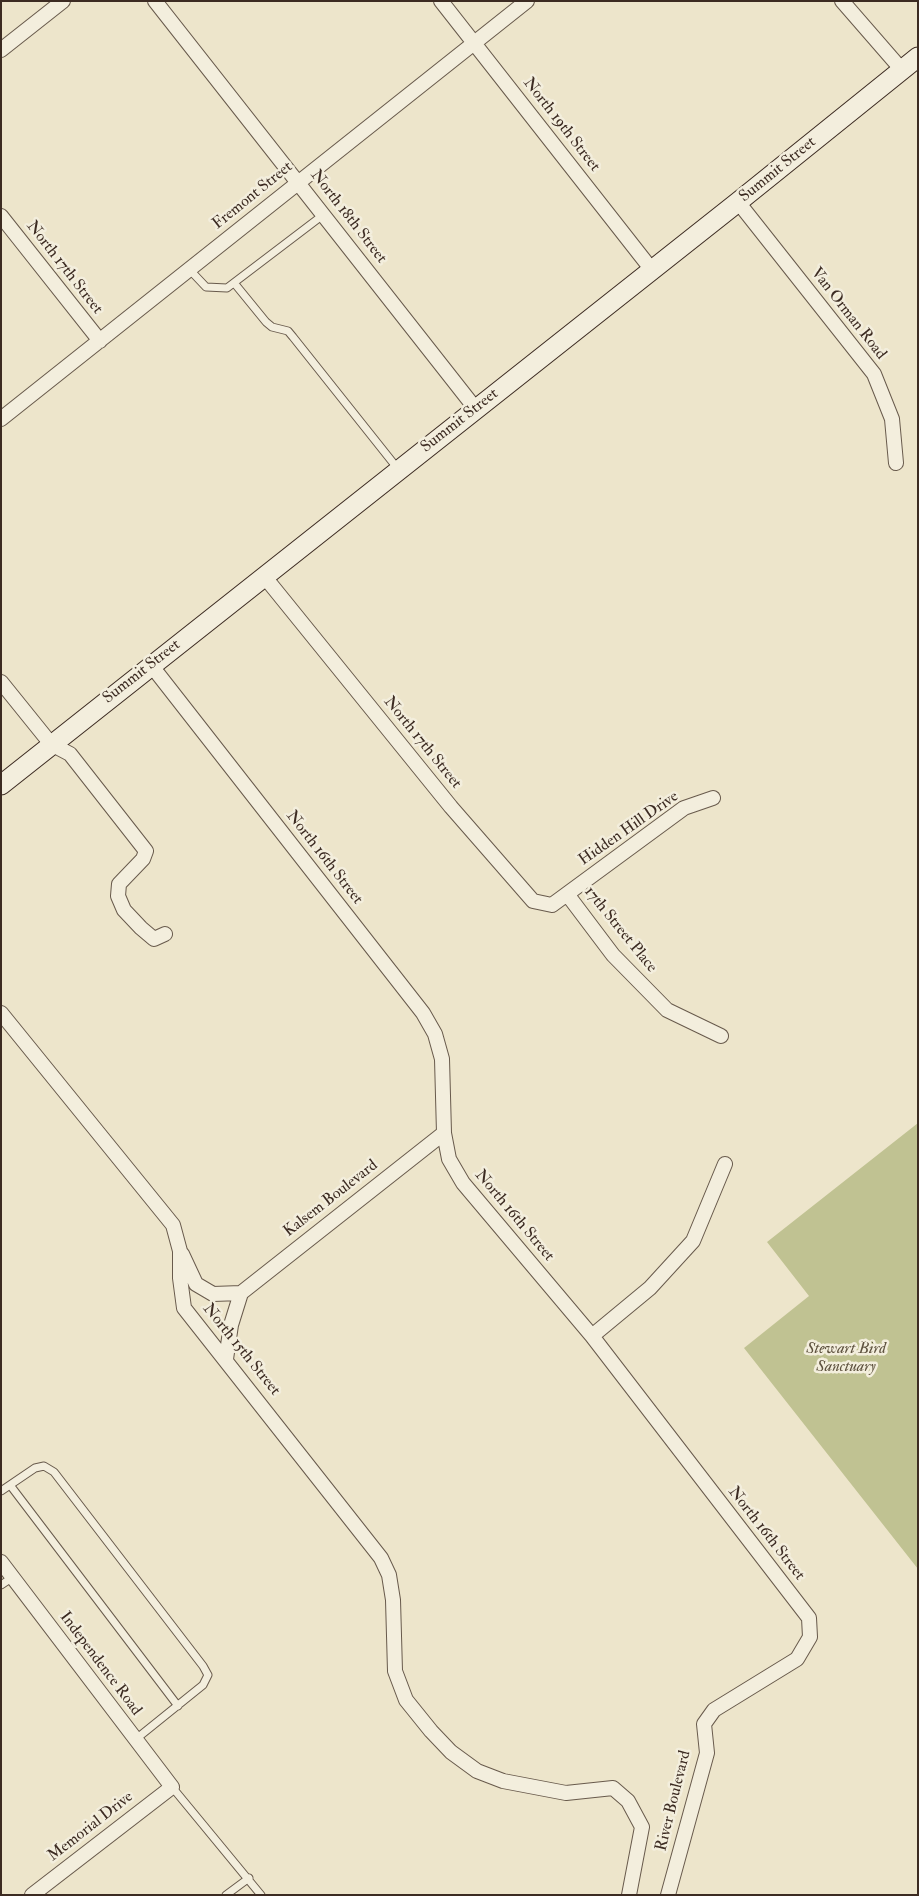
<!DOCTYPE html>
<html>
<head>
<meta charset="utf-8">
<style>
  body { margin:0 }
  #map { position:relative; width:919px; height:1896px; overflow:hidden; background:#ede5cb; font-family:"IM FELL Double Pica",serif }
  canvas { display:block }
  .frame { position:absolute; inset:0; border:2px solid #3c2b22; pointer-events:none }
</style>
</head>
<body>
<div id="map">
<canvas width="919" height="1896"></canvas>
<div class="frame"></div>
</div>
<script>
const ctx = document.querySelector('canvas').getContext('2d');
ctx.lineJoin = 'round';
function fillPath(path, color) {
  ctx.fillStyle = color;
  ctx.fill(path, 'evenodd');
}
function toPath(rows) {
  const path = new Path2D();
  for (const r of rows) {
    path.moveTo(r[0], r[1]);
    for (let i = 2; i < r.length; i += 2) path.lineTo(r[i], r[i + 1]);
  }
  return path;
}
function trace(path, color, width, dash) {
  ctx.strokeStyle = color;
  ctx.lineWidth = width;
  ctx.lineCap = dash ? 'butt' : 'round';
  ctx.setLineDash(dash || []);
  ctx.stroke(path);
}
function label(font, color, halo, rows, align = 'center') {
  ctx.font = font + ' "IM FELL Double Pica",serif';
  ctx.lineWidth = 5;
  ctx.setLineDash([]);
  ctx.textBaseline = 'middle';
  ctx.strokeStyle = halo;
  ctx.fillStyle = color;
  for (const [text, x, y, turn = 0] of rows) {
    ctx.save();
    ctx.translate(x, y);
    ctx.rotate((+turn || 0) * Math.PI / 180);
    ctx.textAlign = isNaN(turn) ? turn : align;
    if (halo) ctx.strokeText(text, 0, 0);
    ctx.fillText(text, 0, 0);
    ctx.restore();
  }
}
fillPath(toPath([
  [918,1123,918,1569,744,1348,809,1296,767,1242]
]), '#c0c292');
const service = toPath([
  [189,269,206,287,227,288,323,215],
  [235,284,266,322,272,327,288,331,293,337,398,469],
  [10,1485,178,1706],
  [1,1491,35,1468,44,1466,54,1472,203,1666,208,1675,203,1685,136,1739],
  [1,1585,13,1577],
  [172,1787,261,1895],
  [226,1895,249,1878]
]);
const minor = toPath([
  [155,1,475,408],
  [441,1,652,270],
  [842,1,902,70],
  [1,50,63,1],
  [738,202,874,374,892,419,896,463],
  [1,216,100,341],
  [1,419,527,1],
  [264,576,451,807,533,901,552,905,684,808,713,798],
  [151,665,423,1013,435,1034,442,1059,444,1133,449,1159,463,1183,592,1336,809,1618,810,1637,797,1659,714,1710,704,1724,707,1753,668,1895],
  [1,682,51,744,70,754,146,851,143,859,119,884,118,896,124,910,141,928,154,939,165,934],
  [567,894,613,955,667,1010,721,1036],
  [1,1013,173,1225,180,1251,180,1278,184,1308,381,1558,389,1575,393,1600,395,1671,406,1700,431,1731,451,1752,477,1771,503,1781,566,1793,613,1788,628,1801,642,1827,629,1895],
  [182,1254,196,1284,213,1294,241,1293],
  [592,1336,650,1288,693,1241,725,1164],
  [226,1359,231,1325,241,1293,444,1133],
  [1,1562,172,1787,32,1895]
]);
const secondary = toPath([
  [1,785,738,202,918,57]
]);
trace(service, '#685a4c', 9);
trace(minor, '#685a4c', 16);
trace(secondary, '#3c2b22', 21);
trace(service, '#f3eedd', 7);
trace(minor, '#f3eedd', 14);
trace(secondary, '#f3eedd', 19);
label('16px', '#3c2b22', '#f3eedd', [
  ["North 19th Street",561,125,52],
  ["Summit Street",778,170,-39],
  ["Fremont Street",253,196,-39],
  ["North 18th Street",348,217,52],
  ["North 17th Street",64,268,52],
  ["Van Orman Road",848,314,52],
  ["Summit Street",460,421,-38],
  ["Summit Street",142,672,-38],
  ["North 17th Street",422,743,51],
  ["Hidden Hill Drive",629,829,-35],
  ["North 16th Street",324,858,52],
  ["17th Street Place",620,930,51],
  ["Kalsem Boulevard",331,1199,-38],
  ["North 16th Street",514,1216,50],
  ["North 15th Street",241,1350,51],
  ["North 16th Street",766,1534,52],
  ["Independence Road",100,1664,53],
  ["River Boulevard",674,1801,-76],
  ["Memorial Drive",91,1827,-38]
]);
label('italic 16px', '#5d513e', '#f3eedd', [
  ["Stewart Bird",846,1350],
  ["Sanctuary",846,1368]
]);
</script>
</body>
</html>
